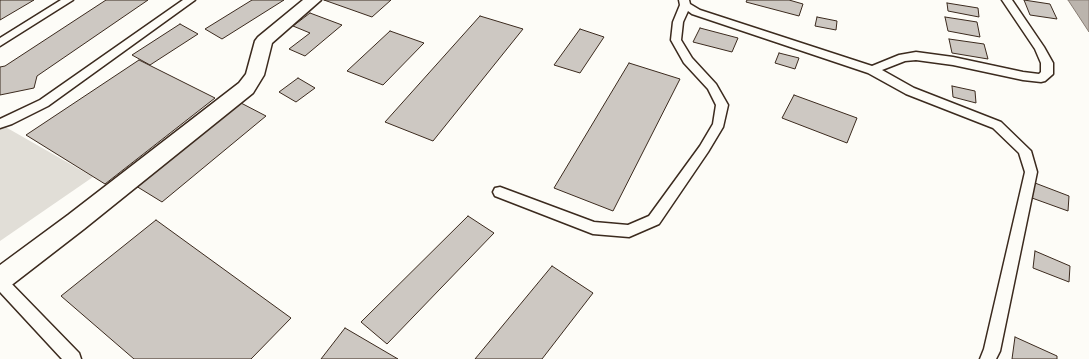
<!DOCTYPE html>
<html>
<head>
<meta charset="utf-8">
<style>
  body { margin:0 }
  canvas { display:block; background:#fdfcf7 }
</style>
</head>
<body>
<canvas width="1089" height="359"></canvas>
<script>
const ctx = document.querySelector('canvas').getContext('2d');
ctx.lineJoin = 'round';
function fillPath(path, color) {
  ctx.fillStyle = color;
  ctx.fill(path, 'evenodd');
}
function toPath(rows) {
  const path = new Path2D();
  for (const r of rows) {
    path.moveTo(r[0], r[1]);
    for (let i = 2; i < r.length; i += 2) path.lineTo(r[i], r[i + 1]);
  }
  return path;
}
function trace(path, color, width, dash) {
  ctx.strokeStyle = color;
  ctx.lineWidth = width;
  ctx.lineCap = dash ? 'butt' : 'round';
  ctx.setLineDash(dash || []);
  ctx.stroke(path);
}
fillPath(toPath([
  [2,125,93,177,0,241,0,126]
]), '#e1ded7');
const water = toPath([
  [1068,0,1089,0,1089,32,1068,0]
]);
fillPath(water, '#bbb4ad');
trace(water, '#887d74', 1);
const building = toPath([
  [0,0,34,0,0,20,0,0],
  [106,0,148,0,37,76,34,88,0,95,0,67,5,66,106,0],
  [252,0,284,0,222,39,205,29,252,0],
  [324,0,391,0,372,17,324,0],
  [747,0,789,0,803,4,799,16,746,2,747,0],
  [1024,0,1050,4,1057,19,1030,15,1024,0],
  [947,3,978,8,979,17,948,11,947,3],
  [310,13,342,25,305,56,289,49,310,33,293,26,310,13],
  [480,16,523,29,433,141,385,122,480,16],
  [817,17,837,21,836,30,815,26,817,17],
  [945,17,977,22,980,37,948,31,945,17],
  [180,24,198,34,150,65,132,55,180,24],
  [700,28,738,38,732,52,693,42,700,28],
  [580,29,604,37,580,73,554,65,580,29],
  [390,31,424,43,383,85,347,71,390,31],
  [949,39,984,44,988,59,952,53,949,39],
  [779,53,799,58,795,69,775,63,779,53],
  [139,60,215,98,105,184,26,135,139,60],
  [629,63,680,79,613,211,554,188,629,63],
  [298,78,315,88,296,102,279,92,298,78],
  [952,86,975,91,976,103,953,97,952,86],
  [794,95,857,118,847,143,782,118,794,95],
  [241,103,266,116,162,202,136,186,241,103],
  [1035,183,1069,196,1068,211,1032,198,1035,183],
  [468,216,494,233,387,344,361,322,468,216],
  [156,220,291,318,251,359,134,359,61,296,156,220],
  [1035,251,1070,266,1069,282,1033,268,1035,251],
  [552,266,593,293,542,359,475,359,552,266],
  [345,328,398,359,321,359,345,328],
  [1015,337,1057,356,1057,359,1012,359,1015,337]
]);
fillPath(building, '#cdc8c2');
trace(building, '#3b2a1e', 1);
const lane = toPath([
  [61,0,73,0,0,46,0,38,61,0],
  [183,0,195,0,48,106,12,124,0,128,0,119,40,100,183,0],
  [679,0,689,0,690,4,700,10,872,66,899,55,916,52,953,57,1023,72,1039,74,1041,72,1041,63,1035,49,1002,0,1012,0,1044,47,1053,63,1053,74,1045,81,1041,82,1023,80,953,65,916,60,905,61,882,70,914,88,1001,122,1031,151,1037,172,1000,351,996,359,980,359,984,349,1025,172,1019,153,993,128,906,94,868,73,692,14,688,11,683,22,681,40,692,58,716,84,728,105,723,127,708,152,659,224,629,237,593,234,495,196,493,192,495,188,500,187,594,222,628,225,649,216,700,146,713,124,716,105,708,89,684,63,671,40,673,22,680,5,679,0],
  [0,275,5,277,79,353,81,359,62,359,0,292,0,275]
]);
const street = toPath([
  [303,0,321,0,272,43,264,75,253,93,84,229,9,287,0,290,0,265,68,215,239,83,246,74,255,41,258,37,303,0]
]);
trace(lane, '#3b2a1e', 3);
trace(street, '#3b2a1e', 3);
fillPath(lane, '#fdfcf7');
fillPath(street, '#fdfcf7');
</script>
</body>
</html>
